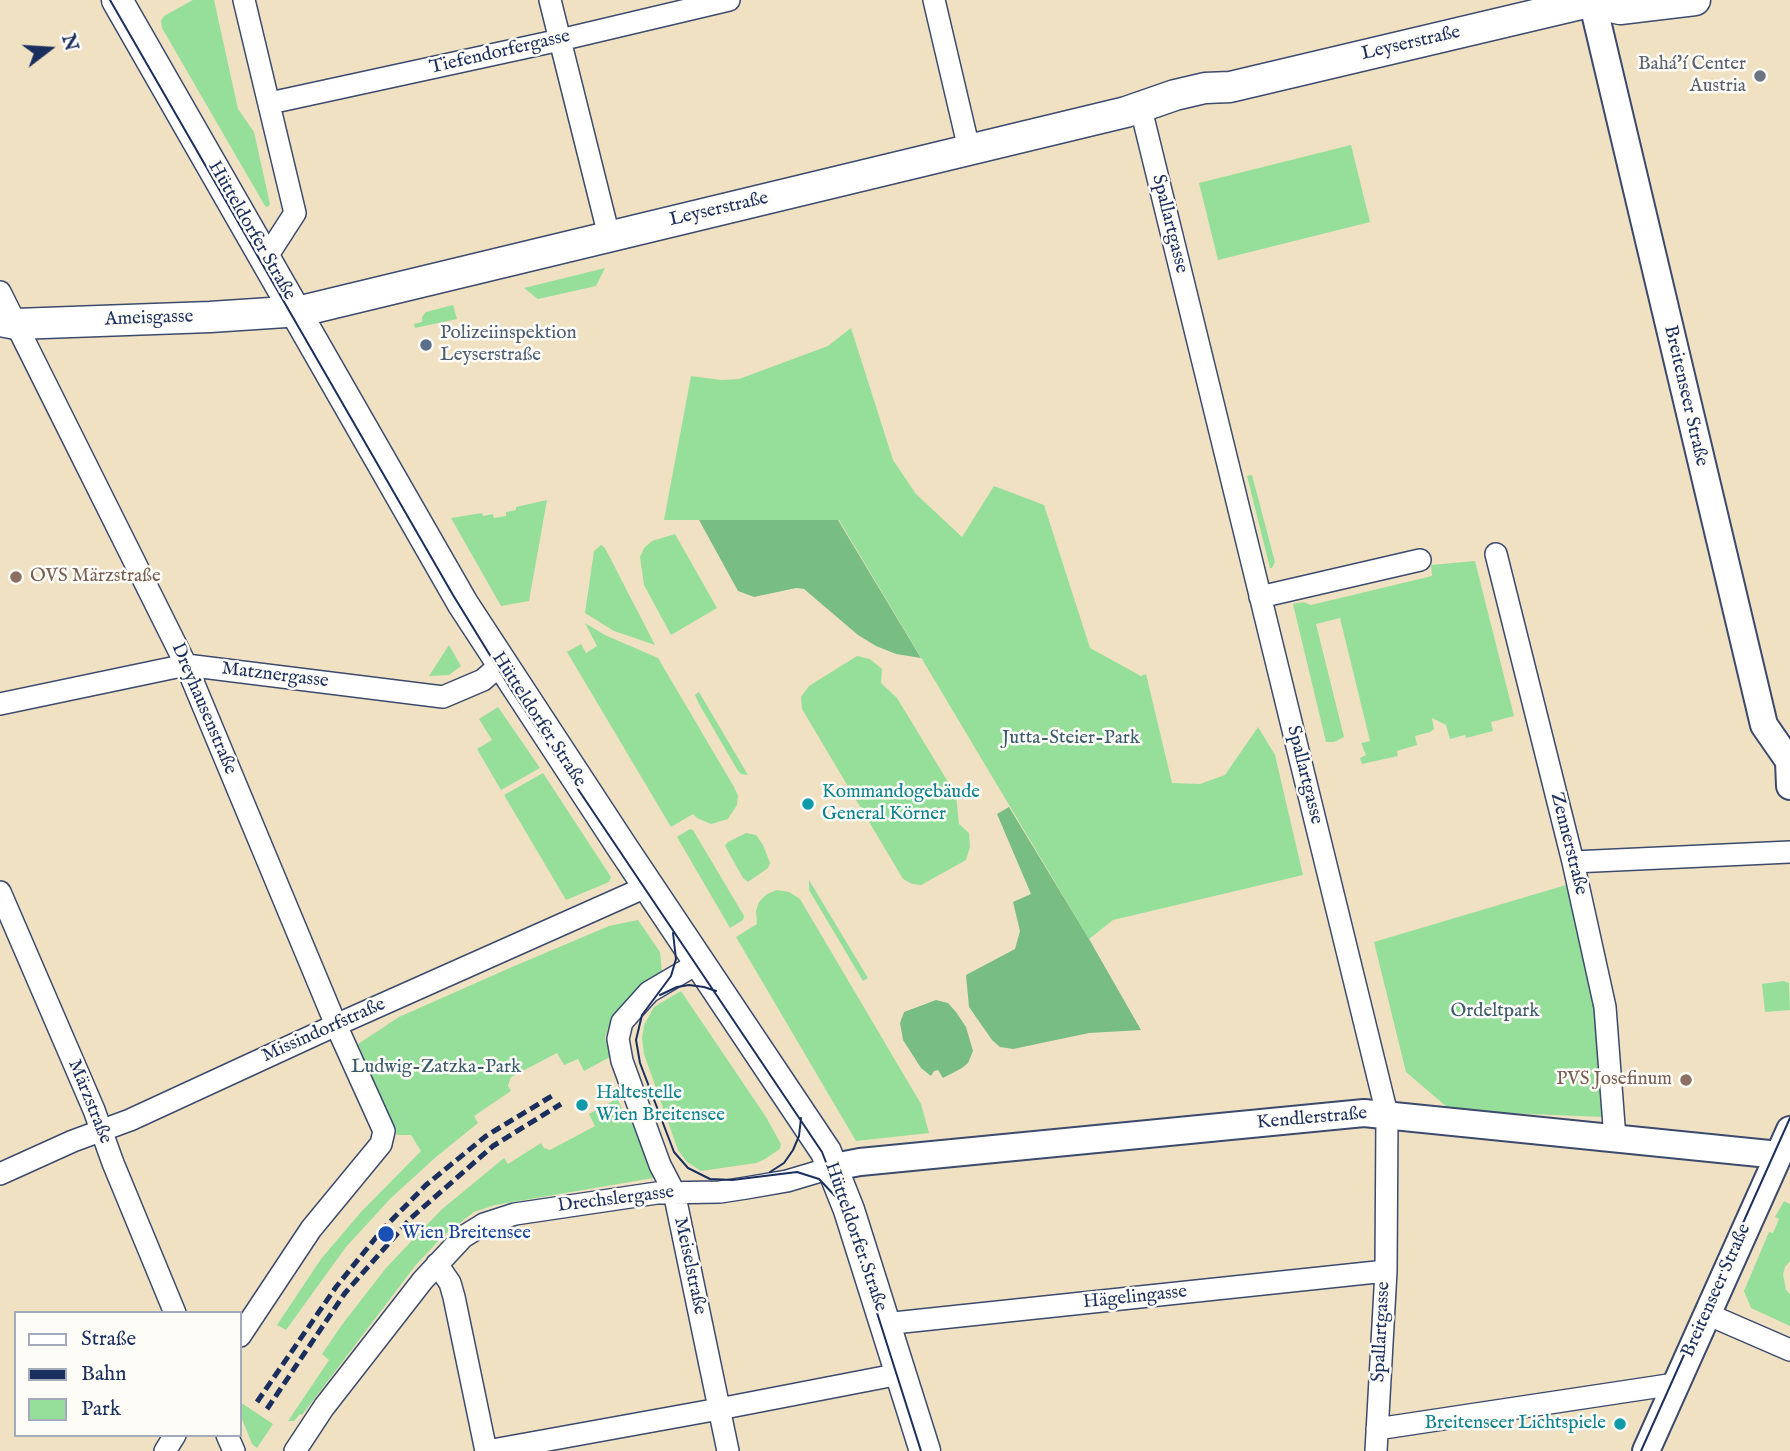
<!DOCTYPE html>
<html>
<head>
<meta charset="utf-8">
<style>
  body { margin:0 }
  #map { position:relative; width:1790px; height:1451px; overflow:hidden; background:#f0e1c3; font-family:"IM FELL English",serif }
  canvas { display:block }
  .legend { position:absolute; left:14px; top:1311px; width:228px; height:126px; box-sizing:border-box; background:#fdfcf7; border:2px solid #a3aaba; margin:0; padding:9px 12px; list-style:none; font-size:21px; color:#1b2f5e }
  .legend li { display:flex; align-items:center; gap:14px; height:35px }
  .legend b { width:35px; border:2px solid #a3aaba }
  .north { position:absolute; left:14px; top:14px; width:70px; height:70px; -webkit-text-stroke:5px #fdfcf7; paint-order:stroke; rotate:73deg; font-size:19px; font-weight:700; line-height:28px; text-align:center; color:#1b2f5e }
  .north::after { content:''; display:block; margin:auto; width:24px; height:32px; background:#1b2f5e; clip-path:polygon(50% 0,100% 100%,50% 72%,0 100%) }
</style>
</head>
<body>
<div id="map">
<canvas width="1790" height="1451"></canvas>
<ul class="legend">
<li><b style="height:9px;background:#fff"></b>Straße</li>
<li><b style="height:9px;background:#1b2f5e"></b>Bahn</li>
<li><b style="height:19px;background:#96df9a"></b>Park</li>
</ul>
<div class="north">N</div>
</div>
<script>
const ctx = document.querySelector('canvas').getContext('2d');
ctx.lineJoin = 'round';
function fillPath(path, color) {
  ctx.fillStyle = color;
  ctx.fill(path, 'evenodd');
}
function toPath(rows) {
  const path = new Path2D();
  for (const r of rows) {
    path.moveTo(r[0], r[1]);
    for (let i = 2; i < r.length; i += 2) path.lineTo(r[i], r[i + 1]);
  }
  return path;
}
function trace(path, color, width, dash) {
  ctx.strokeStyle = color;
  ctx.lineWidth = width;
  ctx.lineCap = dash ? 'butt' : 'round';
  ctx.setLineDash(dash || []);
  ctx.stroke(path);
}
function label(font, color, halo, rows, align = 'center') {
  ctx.font = font + ' "IM FELL English",serif';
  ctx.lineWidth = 5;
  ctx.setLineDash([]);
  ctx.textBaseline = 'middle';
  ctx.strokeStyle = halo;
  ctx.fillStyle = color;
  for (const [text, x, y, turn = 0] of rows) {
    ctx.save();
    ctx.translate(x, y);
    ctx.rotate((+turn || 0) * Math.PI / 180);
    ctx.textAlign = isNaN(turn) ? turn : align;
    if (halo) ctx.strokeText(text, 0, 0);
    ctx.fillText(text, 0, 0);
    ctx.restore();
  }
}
fillPath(toPath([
  [193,0,214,0,238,109,254,132,270,204,268,207,265,206,162,28,161,21,164,16],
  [1351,145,1370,222,1218,260,1199,183],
  [605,268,596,286,538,299,524,288],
  [453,305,457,319,415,328,414,324,422,322,422,317,426,312],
  [851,328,893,460,916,494,962,537,994,486,1044,505,1090,648,1141,676,1146,674,1172,783,1200,784,1225,775,1258,727,1275,755,1303,875,1113,920,1089,939,839,520,664,520,691,376,721,380,739,379,828,346],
  [1252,475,1275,562,1272,568,1270,568,1247,476],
  [547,500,529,601,501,606,451,518,482,513,483,516,493,514,494,518,506,516,506,512,516,510,516,507],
  [675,534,717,608,671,635,644,585,640,557,644,548,652,541],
  [601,545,605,548,655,645,614,631,585,613,594,551],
  [1475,561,1514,716,1491,722,1493,731,1466,738,1465,735,1450,739,1446,725,1432,718,1434,729,1430,732,1415,736,1417,745,1397,751,1398,756,1362,764,1360,758,1366,755,1361,743,1370,741,1340,618,1316,624,1344,737,1334,742,1326,742,1293,604,1303,602,1311,605,1432,576,1431,565],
  [585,623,605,635,658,658,734,787,738,796,737,805,728,819,711,824,697,818,693,814,671,827,567,652,581,644,586,653,597,646],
  [449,645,461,666,449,675,429,676],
  [857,656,870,659,882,669,881,683,897,698,956,795,959,824,969,833,970,847,966,860,921,885,912,884,903,879,802,709,801,697,809,686],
  [699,692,748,775,741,774,738,771,699,704,695,695],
  [498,707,540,768,501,790,477,749,492,740,479,719],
  [543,773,611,877,609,882,566,900,504,795],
  [690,829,693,830,744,916,743,920,730,928,677,837],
  [746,833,756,835,763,845,770,863,768,868,748,882,743,878,725,846,728,842],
  [809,880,868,978,863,981,809,890],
  [1566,885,1594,995,1602,1117,1459,1111,1447,1107,1406,1072,1374,942],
  [777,890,789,892,800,899,921,1104,929,1133,856,1141,736,937,757,924,756,911,759,902,767,894],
  [638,920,660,952,662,972,658,979,612,1018,605,1037,610,1057,584,1071,578,1059,564,1065,557,1053,511,1077,508,1086,511,1091,474,1116,478,1123,436,1157,391,1198,346,1247,286,1330,277,1325,321,1259,361,1212,421,1151,411,1135,397,1135,358,1044,399,1017,512,967,609,926],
  [1783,981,1789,983,1790,1010,1765,1012,1762,984],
  [681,991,766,1117,781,1144,780,1149,765,1159,756,1163,701,1171,687,1162,678,1150,644,1054,642,1038,644,1025,654,1007],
  [613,1087,622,1109,635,1120,653,1178,495,1205,474,1212,443,1236,415,1266,302,1415,300,1414,294,1421,288,1421,329,1360,322,1354,341,1326,386,1268,441,1210,504,1158,508,1164,541,1143,544,1148,550,1150,595,1126,589,1114,613,1101,607,1089],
  [1784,1201,1790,1204,1790,1261,1785,1267,1783,1274,1786,1290,1790,1294,1790,1326,1751,1308,1744,1291,1769,1232,1773,1233,1779,1219,1775,1217],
  [240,1402,273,1424,257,1448,252,1444,240,1414]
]), '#96df9a');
fillPath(toPath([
  [699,520,838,520,921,658,896,654,876,646,858,635,804,589,796,588,754,597,738,591],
  [1009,807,1089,939,1141,1030,1089,1033,1013,1049,1000,1047,992,1040,969,1007,966,975,1015,949,1020,931,1013,902,1031,894,997,814],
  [936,1000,948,1003,956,1012,966,1027,973,1051,968,1063,962,1068,943,1078,938,1070,934,1071,931,1076,921,1068,903,1040,900,1023,904,1012]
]), '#78be82');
const minor = toPath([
  [244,0,295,213,266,258],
  [550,0,609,236],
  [934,0,969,149],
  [270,103,560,40,729,0],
  [1141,109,1387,1114,1386,1271,1376,1451],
  [0,292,186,665,336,1025,384,1131,381,1144,311,1229,240,1336],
  [1496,554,1573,862,1605,1007,1615,1139],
  [1260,597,1420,560],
  [0,704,186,665,443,697,483,680,501,664],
  [1573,862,1790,852],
  [0,892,94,1110,113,1163,175,1313],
  [700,962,649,992,622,1022,618,1039,622,1061,660,1165,674,1192,728,1451],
  [0,1174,73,1141,130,1120,336,1025,648,886],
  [437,1264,450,1283,454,1297,486,1451],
  [1707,1314,1790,1350],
  [884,1324,1386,1271],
  [1377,1429,1675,1384],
  [227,1435,234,1451],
  [165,1451,175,1435],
  [295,1451,324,1407,423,1280,463,1237,484,1224,515,1214,657,1193,720,1192,746,1188,787,1181,834,1167],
  [487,1451,719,1409,900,1374]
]);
const tertiary = toPath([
  [1592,0,1764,725,1789,761,1790,786],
  [834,1167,860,1162,1364,1113,1779,1155],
  [1646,1451,1790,1130]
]);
const secondary = toPath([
  [117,0,463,604,622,847,826,1152,849,1210,925,1451],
  [1593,3,1620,9,1695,0],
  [0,321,16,324,210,317,301,311,1126,112,1175,95,1205,88,1230,87,1598,0]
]);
trace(minor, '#3b4a6d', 24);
trace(tertiary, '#3b4a6d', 30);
trace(secondary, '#3b4a6d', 33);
trace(minor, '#fff', 21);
trace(tertiary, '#fff', 26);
trace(secondary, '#fff', 30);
trace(toPath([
  [110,0,453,595,512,691,822,1152,844,1209,921,1451],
  [673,933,676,959,671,976,642,1015,636,1040,640,1063,674,1152,688,1168,710,1179,732,1180,797,1172,819,1179,836,1197],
  [660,995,677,987,689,985,704,987,716,991],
  [770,1172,784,1163,793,1150,799,1136,801,1118],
  [1641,1451,1790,1118]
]), '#1b2f5e', 2);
trace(toPath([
  [257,1402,336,1287,382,1230,426,1185,486,1136,555,1094],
  [267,1409,345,1293,411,1218,493,1146,561,1104]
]), '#1b2f5e', 5, [10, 5]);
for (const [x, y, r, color] of [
  [1760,76,7,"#6b7280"],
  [426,345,7,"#5c6f8a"],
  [16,577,7,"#8d6e63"],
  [808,804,7,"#0f9aa8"],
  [1686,1080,7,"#8d6e63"],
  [582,1105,7,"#0f9aa8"],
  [386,1234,9,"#1a4fb4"],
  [1620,1424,7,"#0f9aa8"]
]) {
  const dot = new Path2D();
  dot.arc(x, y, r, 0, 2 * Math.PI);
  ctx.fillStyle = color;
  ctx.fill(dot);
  trace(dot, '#fdfcf7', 2.5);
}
label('19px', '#1b2f5e', '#fdfcf7', [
  ["Leyserstraße",1411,44,-13],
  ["Tiefendorfergasse",500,53,-13],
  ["Leyserstraße",719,210,-13],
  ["Spallartgasse",1169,224,76],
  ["Hütteldorfer Straße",251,231,60],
  ["Ameisgasse",149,319,-2],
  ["Breitenseer Straße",1685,396,77],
  ["Matznergasse",275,676,7],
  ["Dreyhausenstraße",203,709,67],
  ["Hütteldorfer Straße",538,720,57],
  ["Spallartgasse",1304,775,76],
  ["Zennerstraße",1568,844,76],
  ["Missindorfstraße",324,1031,-24],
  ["Märzstraße",89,1102,68],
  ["Kendlerstraße",1312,1119,-5],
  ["Drechslergasse",616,1200,-7],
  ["Hütteldorfer Straße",855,1237,71],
  ["Meiselstraße",689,1266,78],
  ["Breitenseer Straße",1717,1291,-66],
  ["Hägelingasse",1135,1298,-6],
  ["Spallartgasse",1382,1332,-87]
]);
label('19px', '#5b616d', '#fdfcf7', [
  ["Bahá'í Center",1746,65],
  ["Austria",1746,87]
], 'right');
label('19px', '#4e5e75', '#fdfcf7', [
  ["Polizeiinspektion",440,334],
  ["Leyserstraße",440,356]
], 'left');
label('19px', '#785e54', '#fdfcf7', [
  ["OVS Märzstraße",30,577],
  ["PVS Josefinum",1672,1080,"right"]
], 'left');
label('19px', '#3a5b6d', '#fdfcf7', [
  ["Jutta-Steier-Park",1071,739],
  ["Ordeltpark",1495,1012],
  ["Ludwig-Zatzka-Park",436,1068]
]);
label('19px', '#0d838f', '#fdfcf7', [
  ["Kommandogebäude",822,793],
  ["General Körner",822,815],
  ["Haltestelle",596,1094],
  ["Wien Breitensee",596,1116],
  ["Breitenseer Lichtspiele",1606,1424,"right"]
], 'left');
label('19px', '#164399', '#fdfcf7', [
  ["Wien Breitensee",402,1234]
], 'left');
</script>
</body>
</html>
